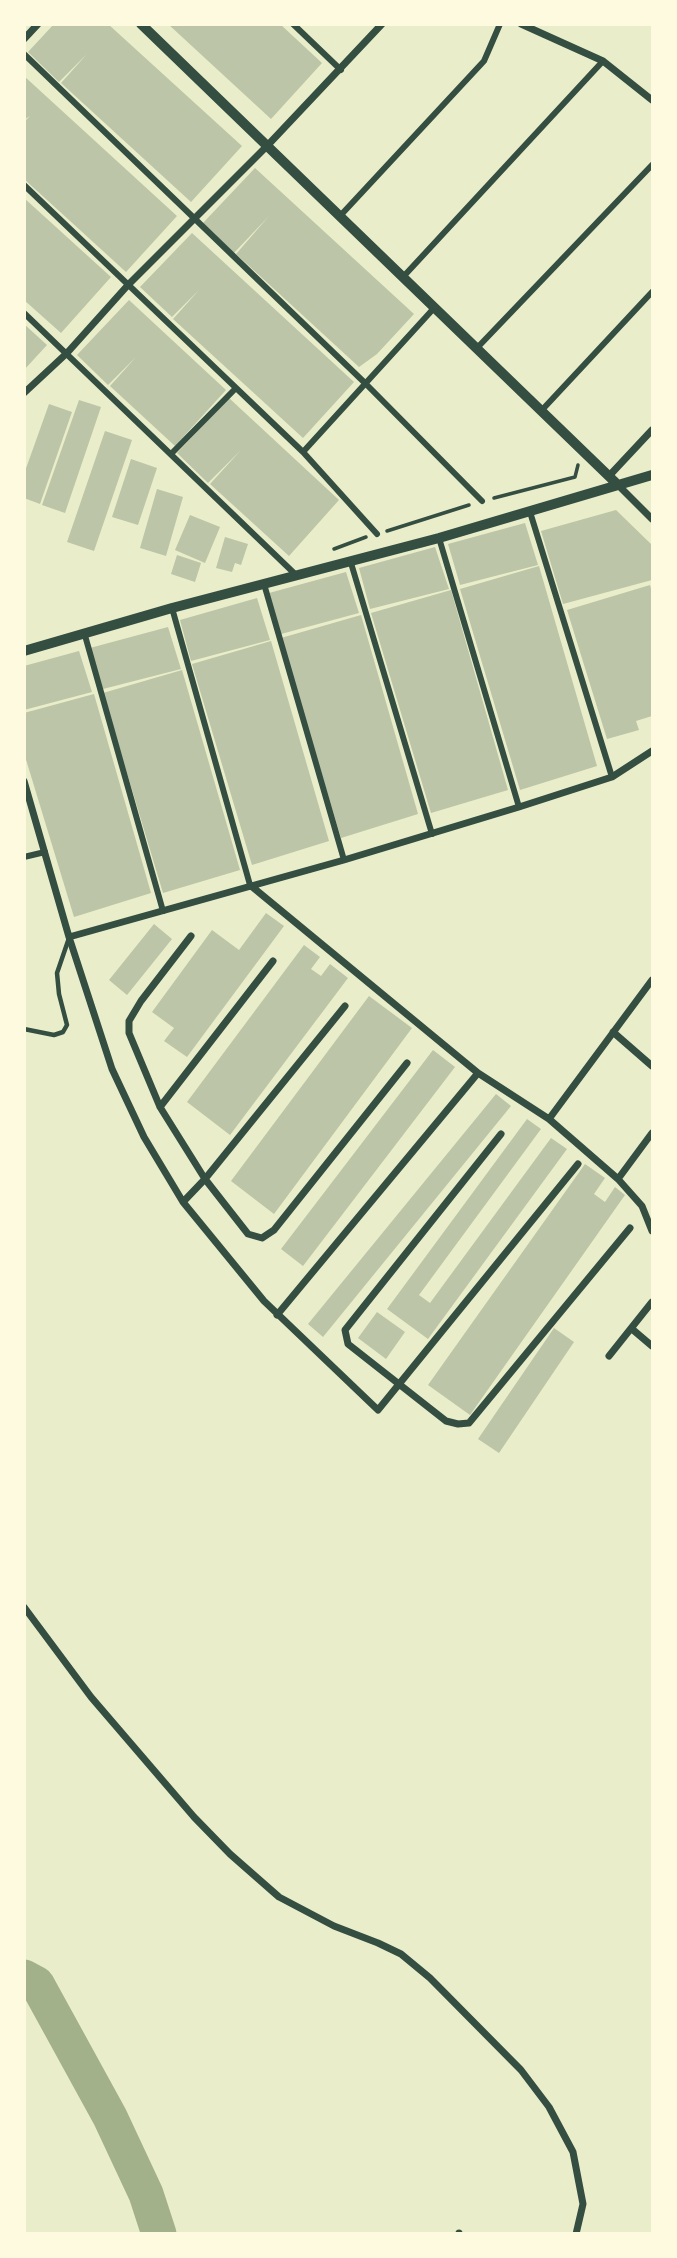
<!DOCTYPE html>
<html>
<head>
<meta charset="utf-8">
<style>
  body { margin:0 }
  #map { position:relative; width:677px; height:2258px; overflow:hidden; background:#e9edc9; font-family:Ubuntu,sans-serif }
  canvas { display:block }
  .frame { position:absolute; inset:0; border:26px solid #fefae0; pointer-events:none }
</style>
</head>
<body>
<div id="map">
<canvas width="677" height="2258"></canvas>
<div class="frame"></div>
</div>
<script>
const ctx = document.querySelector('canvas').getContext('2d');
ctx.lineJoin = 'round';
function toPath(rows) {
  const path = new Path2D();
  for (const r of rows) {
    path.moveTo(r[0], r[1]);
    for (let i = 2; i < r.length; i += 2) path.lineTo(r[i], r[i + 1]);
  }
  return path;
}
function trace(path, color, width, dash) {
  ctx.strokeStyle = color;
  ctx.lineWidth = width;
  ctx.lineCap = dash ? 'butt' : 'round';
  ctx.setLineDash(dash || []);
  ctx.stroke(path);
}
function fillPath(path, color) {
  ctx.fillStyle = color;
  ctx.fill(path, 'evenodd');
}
trace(toPath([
  [24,1977,37,1984,110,2117,146,2194,159,2234]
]), '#a3b18a', 35);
fillPath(toPath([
  [54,24,108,24,242,146,191,202,61,83,87,54,59,82,28,52],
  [168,24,280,24,322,63,271,119],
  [24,76,177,216,126,272,24,179,24,122,30,116,24,120],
  [255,168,414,314,377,354,359,367,236,254,269,216,234,253,203,223],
  [24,198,111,277,61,333,24,300],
  [192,233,354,382,303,438,173,319,199,290,172,317,140,287],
  [129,300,226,390,175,446,110,386,136,357,108,385,77,355],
  [24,324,47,345,24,370],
  [229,398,339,500,289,556,210,484,241,450,208,483,177,453],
  [79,400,101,407,65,513,42,505],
  [49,404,72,412,40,504,24,498,24,474],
  [105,431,132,440,94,551,67,542],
  [131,459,157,468,138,525,112,517],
  [157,489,183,497,166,556,140,548],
  [616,510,652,545,652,580,563,604,541,531],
  [190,515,220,527,205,563,175,550],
  [525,523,538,565,460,585,448,544],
  [225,537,248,544,241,565,235,563,232,572,216,568],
  [435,547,449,589,370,609,359,568],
  [177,555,201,563,195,582,171,574],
  [539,566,597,766,520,790,460,589],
  [346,572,359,613,281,634,269,593],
  [650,585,652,592,652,716,636,721,639,730,607,739,567,610],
  [451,590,508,790,431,813,371,613],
  [257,598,270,640,191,661,180,620],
  [361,615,418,814,341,838,281,638],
  [168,627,181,669,103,689,90,648],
  [271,641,329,841,252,865,192,664],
  [79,651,92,692,24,710,24,666],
  [182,670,240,870,163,893,103,693],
  [94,694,151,893,74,917,24,753,24,713],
  [266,913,284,926,187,1057,164,1041,174,1028,152,1012,212,930,239,950],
  [154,924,172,939,127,995,109,980],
  [304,945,320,957,311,969,321,976,330,964,348,978,230,1135,187,1102],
  [369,996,412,1028,274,1214,231,1181],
  [433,1050,455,1067,303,1266,281,1249],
  [496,1094,511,1106,323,1337,308,1324],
  [527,1119,541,1129,419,1295,430,1303,551,1138,567,1149,428,1339,387,1309],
  [585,1164,605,1178,594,1194,605,1202,615,1187,625,1195,470,1415,428,1385],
  [377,1312,405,1332,386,1359,358,1338],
  [554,1328,574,1342,499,1453,478,1439]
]), '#bcc5a7');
trace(toPath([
  [494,498,575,477,578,465],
  [387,531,469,505],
  [334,549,366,537]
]), '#344e41', 3.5);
trace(toPath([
  [24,1029,54,1035,63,1032,67,1025,59,994,57,973,69,938]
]), '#344e41', 4.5);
trace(toPath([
  [293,24,341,70],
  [24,54,366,384,482,501],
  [24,185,303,452,377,534],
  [340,216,484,61,500,24],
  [403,277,603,61],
  [24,313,296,575],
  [477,348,652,165],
  [542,410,652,292],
  [303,452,435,307],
  [171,454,236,388],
  [530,512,612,777],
  [439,538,519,807],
  [351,563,432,834],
  [264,584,344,860],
  [172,608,250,885],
  [84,632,163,911],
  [24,857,45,852]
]), '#344e41', 6);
trace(toPath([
  [521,24,603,61,652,100],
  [24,39,38,24],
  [24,393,67,353,128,285,267,146,382,24],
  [609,476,652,430],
  [618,485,652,519],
  [24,781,69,937,112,1069,144,1137,183,1202,264,1301,378,1410,578,1164],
  [250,885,478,1073,549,1119,618,1179,642,1206,652,1231],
  [191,936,141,1001,129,1021,129,1033,160,1107,205,1179,248,1234,262,1238,274,1230,407,1063],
  [69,937,344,860,519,807,612,777,652,751],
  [613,1032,652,1066],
  [160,1107,273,961],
  [549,1119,652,980],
  [501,1134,345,1330,348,1344,446,1421,458,1424,469,1423,630,1228],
  [618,1179,652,1133],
  [183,1202,205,1179,345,1006],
  [277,1315,478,1073],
  [632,1329,652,1346],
  [609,1356,652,1302],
  [24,1607,91,1697,194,1817,230,1854,279,1897,334,1926,378,1943,401,1954,430,1978,521,2070,549,2107,573,2152,583,2204,576,2234],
  [459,2233,459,2234]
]), '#344e41', 7);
trace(toPath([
  [141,24,618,485],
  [24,651,172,608,439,538,652,475]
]), '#344e41', 10);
</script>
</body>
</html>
